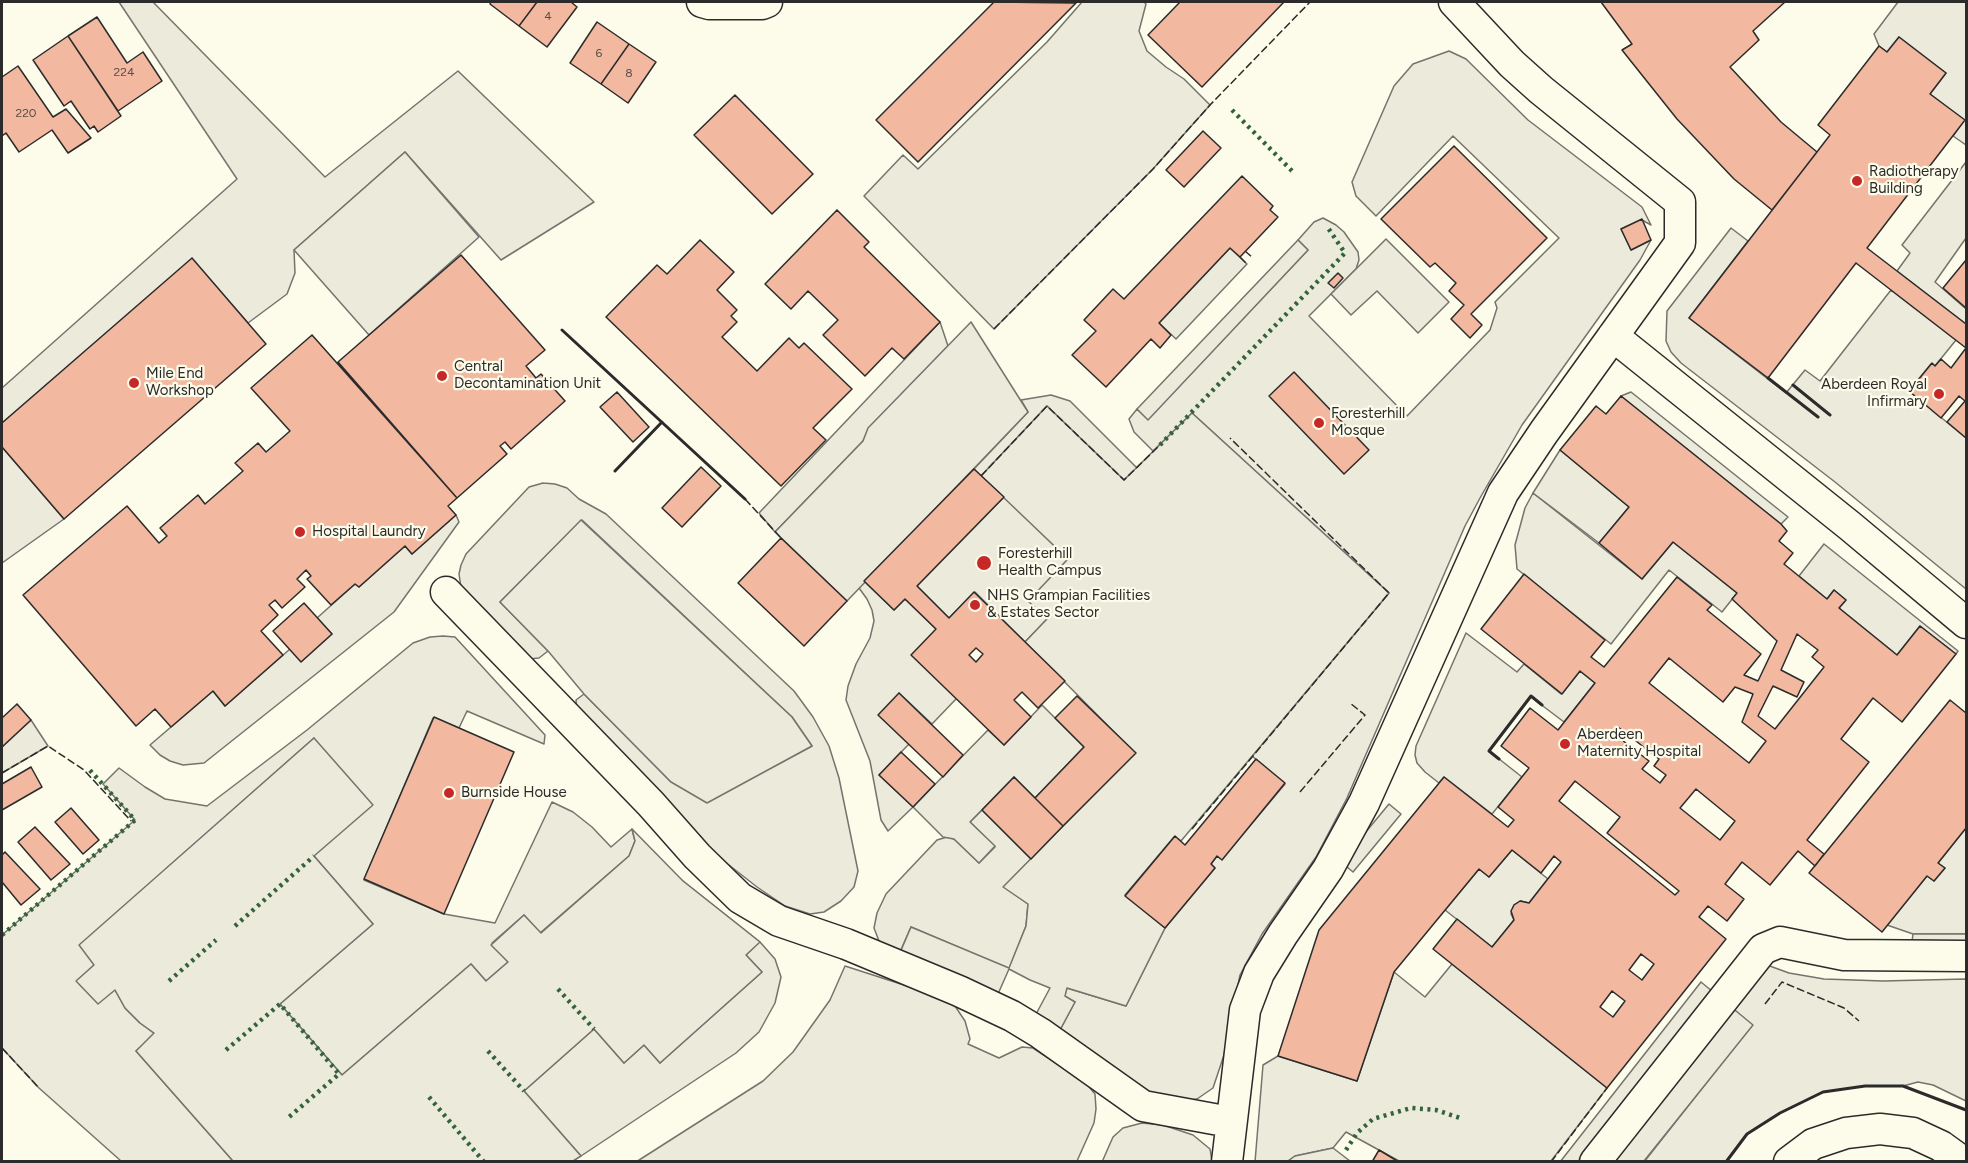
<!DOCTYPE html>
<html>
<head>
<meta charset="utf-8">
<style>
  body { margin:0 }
  #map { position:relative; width:1968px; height:1163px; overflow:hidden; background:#fdfbea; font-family:Figtree,sans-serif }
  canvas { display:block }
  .frame { position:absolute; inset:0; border:3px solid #2b2b2b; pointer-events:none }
</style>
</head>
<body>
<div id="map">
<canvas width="1968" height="1163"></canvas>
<div class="frame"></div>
</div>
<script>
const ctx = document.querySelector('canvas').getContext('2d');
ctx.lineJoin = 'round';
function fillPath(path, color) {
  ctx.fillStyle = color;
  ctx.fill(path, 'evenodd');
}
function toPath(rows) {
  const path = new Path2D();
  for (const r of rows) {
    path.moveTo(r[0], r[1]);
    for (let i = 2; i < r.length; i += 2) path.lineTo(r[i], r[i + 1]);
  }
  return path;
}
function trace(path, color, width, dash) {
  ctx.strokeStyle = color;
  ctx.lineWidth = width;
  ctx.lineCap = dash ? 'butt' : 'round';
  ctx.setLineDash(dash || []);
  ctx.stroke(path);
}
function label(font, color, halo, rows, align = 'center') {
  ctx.font = font + ' Figtree,sans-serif';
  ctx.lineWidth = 4.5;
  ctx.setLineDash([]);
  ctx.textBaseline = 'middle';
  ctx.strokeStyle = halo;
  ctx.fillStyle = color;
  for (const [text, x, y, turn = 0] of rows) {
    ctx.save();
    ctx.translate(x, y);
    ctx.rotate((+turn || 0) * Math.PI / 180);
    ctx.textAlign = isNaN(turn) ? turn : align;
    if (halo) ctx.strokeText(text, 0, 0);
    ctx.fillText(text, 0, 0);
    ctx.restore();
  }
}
const green = toPath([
  [119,2,153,2,325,177,458,71,594,202,501,260,405,152,294,250,295,273,287,294,248,323,192,259,2,423,2,388,237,179,119,2],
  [1082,2,1144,2,1146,4,1139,31,1147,51,1166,67,1184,79,1210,105,1153,169,994,329,864,196,903,155,918,169,1047,42,1082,2],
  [1898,2,1966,2,1966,145,1953,136,1964,120,1930,94,1946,73,1899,37,1887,52,1879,46,1874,34,1898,2],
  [1449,51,1466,59,1528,120,1642,207,1651,225,1642,220,1621,229,1631,250,1651,240,1640,260,1522,425,1480,498,1465,526,1347,798,1316,857,1262,934,1240,975,1224,1055,1213,1088,1197,1099,1178,1102,1149,1093,1060,1030,1075,1002,1064,996,1067,988,1126,1006,1165,928,1215,868,1211,864,1217,856,1222,859,1285,784,1252,756,1389,593,1192,413,1153,451,1134,432,1129,419,1137,409,1148,419,1308,250,1298,240,1314,222,1323,218,1336,225,1344,232,1358,252,1359,260,1356,269,1309,316,1407,416,1490,330,1497,308,1495,302,1559,238,1453,136,1376,216,1356,196,1352,182,1394,86,1413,64,1449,51],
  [1966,162,1966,238,1935,282,1966,309,1966,324,1897,271,1910,253,1902,245,1966,162],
  [1731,228,1748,241,1689,318,1786,393,1805,370,1820,381,1891,290,1956,340,1935,366,1931,364,1909,391,1966,438,1966,589,1835,482,1681,363,1671,352,1666,341,1667,311,1731,228],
  [940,322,948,346,869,428,863,441,775,532,759,513,940,322],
  [1631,392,1788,517,1781,524,1621,396,1631,392],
  [1051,395,1070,401,1137,468,1124,480,1047,406,981,476,974,469,1028,412,1021,400,1051,395],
  [543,483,555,484,567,488,579,499,606,514,794,691,813,717,829,746,839,778,858,871,854,887,841,901,824,912,810,914,785,906,757,887,720,858,577,713,576,700,584,694,671,782,765,771,812,746,792,717,582,520,500,602,548,651,539,658,529,659,461,587,459,574,461,565,466,554,529,487,543,483],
  [1533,493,1642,579,1673,542,1737,593,1722,612,1669,570,1611,644,1517,569,1515,545,1525,508,1533,493],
  [1004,497,1068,559,1029,601,1047,619,1025,642,975,592,949,618,917,586,1004,497],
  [456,515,459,522,394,612,204,763,183,765,170,761,160,755,150,745,213,691,225,706,290,649,302,661,332,634,317,618,355,584,359,587,405,546,412,554,456,515],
  [1824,544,1958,651,1956,654,1920,626,1897,655,1839,608,1846,600,1834,590,1827,599,1799,576,1824,544],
  [864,581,894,610,905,599,936,629,956,699,932,724,899,693,909,744,879,775,913,807,888,831,881,820,870,761,846,700,848,686,856,664,870,638,874,621,872,610,867,599,859,588,864,581],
  [1466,633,1517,672,1524,664,1561,694,1580,671,1595,683,1564,722,1531,697,1489,751,1522,777,1492,814,1444,777,1439,783,1425,772,1417,763,1415,755,1416,746,1466,633],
  [443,636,455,637,545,735,544,744,467,711,459,728,433,718,364,880,444,914,495,923,552,802,573,812,592,827,611,847,632,829,635,841,629,856,540,933,524,915,492,943,508,962,486,981,471,964,342,1075,280,1004,373,924,314,856,314,738,167,868,94,965,77,981,115,990,125,1008,140,1023,155,1034,136,1051,233,1161,121,1161,39,1088,2,1048,2,935,135,820,103,784,119,768,145,787,165,799,207,806,307,730,413,643,430,637,443,636],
  [31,720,48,746,2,773,2,747,31,720],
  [982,810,1031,859,1004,887,1028,904,1026,926,1009,969,911,927,900,952,886,950,879,941,874,928,877,913,886,894,937,840,947,837,954,839,979,863,995,847,970,822,982,810],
  [1966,828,1966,934,1913,934,1887,925,1927,876,1934,881,1945,868,1938,863,1966,828],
  [1512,850,1548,879,1529,903,1521,901,1514,905,1511,914,1514,920,1492,947,1445,910,1479,869,1489,877,1512,850],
  [683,881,760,942,775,959,781,977,775,1003,759,1032,736,1053,581,1156,524,1091,594,1029,624,1063,644,1045,660,1063,762,972,746,955,753,948,683,881],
  [1452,964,1607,1088,1551,1161,1399,1161,1346,1132,1333,1148,1295,1156,1288,1161,1255,1162,1263,1065,1278,1056,1357,1081,1394,972,1425,997,1452,964],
  [1767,965,1789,973,1824,979,1883,981,1966,979,1966,1101,1933,1085,1918,1082,1903,1086,1865,1086,1823,1092,1780,1113,1747,1134,1726,1161,1644,1162,1752,1025,1728,1005,1767,965],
  [845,966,941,997,955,1006,965,1021,970,1039,968,1044,999,1058,1022,1047,1033,1048,1085,1082,1095,1094,1096,1109,1094,1123,1077,1161,636,1162,763,1081,793,1052,830,1000,845,966],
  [1142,1123,1163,1125,1193,1135,1210,1149,1212,1161,1102,1162,1113,1137,1123,1128,1142,1123]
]);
fillPath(green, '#ecebdb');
trace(green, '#74746e', 1.5);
const parking = toPath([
  [405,152,479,237,369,335,294,250,405,152],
  [1386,239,1449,302,1418,333,1377,291,1351,315,1331,294,1386,239],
  [1298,240,1308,250,1148,420,1137,409,1298,240],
  [1230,248,1247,264,1176,339,1159,323,1230,248],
  [971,322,1028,412,847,601,775,532,863,441,868,428,971,322],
  [1047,406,1124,480,1192,413,1389,593,1181,841,1174,837,1125,895,1165,928,1126,1006,1067,988,1065,996,1075,1002,1060,1030,1035,1016,1050,988,1030,980,1009,969,998,994,899,955,911,927,1009,968,1026,926,1028,904,1003,887,1135,753,1025,642,1047,619,1028,601,1068,559,981,476,1047,406],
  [2,447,64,519,2,563,2,447],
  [1560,450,1629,507,1599,543,1533,493,1560,450],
  [581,520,792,717,812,746,707,803,671,782,584,694,548,651,500,602,581,520],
  [1042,705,1084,747,1035,798,1014,777,970,822,995,846,979,863,954,839,943,837,913,807,988,730,1004,745,1042,705],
  [314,738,373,805,314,856,373,924,280,1004,342,1075,471,964,486,981,508,962,491,945,524,915,541,933,629,856,635,841,632,829,683,881,760,942,746,955,762,972,660,1063,644,1045,624,1063,594,1029,524,1091,581,1156,573,1161,233,1161,136,1051,154,1033,140,1023,125,1008,115,990,98,1004,76,981,94,965,79,945,314,738],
  [1389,804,1401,814,1353,872,1341,862,1389,804],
  [1913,934,1966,934,1966,956,1910,957,1913,934],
  [1701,982,1753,1025,1644,1161,1560,1162,1701,982],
  [1333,1148,1350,1161,1288,1161,1295,1156,1333,1148]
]);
fillPath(parking, '#eceadb');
trace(parking, '#74746e', 1.5);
const building = toPath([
  [491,2,537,2,519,26,490,4,491,2],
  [537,2,571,2,577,7,547,47,519,26,537,2],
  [994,2,1076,3,918,162,876,120,994,2],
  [1180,2,1284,2,1202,87,1148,35,1180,2],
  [1601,2,1785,2,1753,31,1759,40,1730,67,1781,122,1817,152,1772,210,1734,179,1677,119,1622,50,1632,44,1601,2],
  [97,17,127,63,143,52,162,81,118,111,68,36,97,17],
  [597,22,629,44,601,84,570,63,597,22],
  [68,36,121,116,98,132,94,126,90,129,71,101,64,106,33,60,68,36],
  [1899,37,1946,73,1930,94,1965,120,1867,248,1966,324,1966,348,1856,263,1768,378,1689,318,1830,135,1818,125,1879,46,1887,52,1899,37],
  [629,44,656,62,628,103,601,84,629,44],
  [18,66,53,117,66,109,91,138,68,153,52,130,19,152,6,133,2,136,2,77,18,66],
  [735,95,813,174,772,214,694,135,735,95],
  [1203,131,1221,148,1184,187,1166,170,1203,131],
  [1454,146,1547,238,1471,314,1482,325,1470,338,1451,319,1464,305,1449,291,1456,283,1435,263,1430,267,1381,219,1454,146],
  [1242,176,1273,206,1270,210,1278,217,1240,257,1230,248,1159,323,1171,335,1160,348,1151,339,1106,387,1072,355,1096,331,1084,320,1113,289,1124,299,1242,176],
  [837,210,869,242,864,247,940,322,904,359,892,348,865,376,823,335,838,320,808,291,791,309,765,284,837,210],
  [1642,219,1651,240,1631,250,1621,229,1642,219],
  [700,240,734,272,717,290,737,310,731,316,737,322,722,337,757,371,789,338,799,348,804,343,852,389,813,428,826,440,781,486,606,317,657,265,667,274,700,240],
  [461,255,545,350,526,366,536,378,541,374,565,401,511,449,505,442,500,446,507,454,457,498,338,362,461,255],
  [192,258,266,344,64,519,2,447,2,423,192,258],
  [1966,260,1966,308,1943,288,1966,260],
  [1338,273,1343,278,1334,288,1328,283,1338,273],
  [312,335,457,498,448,506,456,515,412,554,405,546,359,587,355,584,331,605,307,579,311,576,306,570,297,579,305,587,282,608,275,600,269,605,278,615,261,631,283,655,225,706,213,691,171,727,155,709,136,726,23,595,127,506,159,543,167,536,160,528,198,495,205,504,243,471,235,463,258,443,266,452,290,431,251,388,312,335],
  [1966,348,1966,438,1947,422,1965,401,1959,396,1941,418,1909,391,1932,363,1935,366,1941,359,1951,368,1966,348],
  [1294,372,1369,450,1344,474,1269,396,1294,372],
  [617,392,649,427,633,442,600,407,617,392],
  [1621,396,1781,524,1787,531,1779,541,1793,553,1784,564,1827,599,1834,590,1846,600,1839,608,1897,655,1920,626,1956,654,1902,722,1873,698,1841,739,1869,762,1807,840,1824,854,1815,866,1798,851,1770,885,1742,862,1725,884,1744,899,1727,921,1708,906,1699,917,1726,939,1607,1088,1433,949,1457,919,1492,947,1514,920,1511,911,1514,905,1520,901,1529,903,1561,862,1554,856,1541,873,1512,850,1489,877,1479,869,1394,972,1357,1081,1278,1056,1319,930,1444,777,1508,827,1514,820,1498,807,1529,768,1501,746,1530,708,1558,730,1595,683,1580,671,1562,694,1481,629,1524,574,1605,640,1591,657,1604,667,1677,577,1712,605,1707,610,1761,654,1744,675,1758,681,1777,641,1732,599,1737,593,1673,542,1642,579,1599,543,1629,507,1560,450,1596,406,1606,414,1621,396],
  [1797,634,1818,650,1812,657,1824,667,1775,729,1758,716,1773,686,1797,697,1804,682,1781,670,1797,634],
  [1669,658,1723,702,1735,687,1753,694,1742,722,1766,741,1749,763,1649,683,1669,658],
  [1618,727,1659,759,1654,766,1666,775,1660,783,1642,769,1649,761,1613,733,1618,727],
  [1575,781,1620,817,1607,833,1679,891,1675,895,1559,801,1575,781],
  [1696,789,1735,821,1720,840,1680,808,1696,789],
  [1641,954,1654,964,1642,980,1629,970,1641,954],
  [1612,991,1625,1001,1613,1017,1600,1007,1612,991],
  [701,467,721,486,682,527,662,508,701,467],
  [974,469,1004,497,917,586,949,618,974,592,1065,681,1038,708,1022,692,1014,700,1031,717,1004,745,911,655,936,629,905,599,894,610,864,581,974,469],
  [976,648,983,654,976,662,969,655,976,648],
  [781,538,847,601,804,646,738,583,781,538],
  [304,603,332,634,301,662,273,631,304,603],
  [899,693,963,755,943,777,878,715,899,693],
  [1077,696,1136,753,1063,826,1035,798,1084,747,1055,718,1077,696],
  [1950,700,1966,713,1966,828,1938,863,1945,868,1934,881,1927,876,1882,932,1809,873,1950,700],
  [17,704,31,720,2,747,2,718,17,704],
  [434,717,514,752,444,914,364,879,434,717],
  [901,752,935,784,913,807,879,775,901,752],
  [1256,759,1285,783,1222,860,1217,856,1211,864,1215,868,1165,928,1125,896,1175,836,1185,845,1256,759],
  [31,767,42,787,2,810,2,784,31,767],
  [1014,777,1063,826,1031,859,982,810,1014,777],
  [71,808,99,840,83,854,55,822,71,808],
  [35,827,70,864,51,880,18,842,35,827],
  [5,852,40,889,21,905,2,882,2,855,5,852],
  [1379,1150,1399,1162,1372,1162,1379,1150]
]);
fillPath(building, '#f2b8a0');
trace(building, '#2b2b2b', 1.5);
const minor = toPath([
  [702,2,709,4,762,4,767,2],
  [1613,336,1850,526,1966,623],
  [446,592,651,804,697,856,740,898,779,921,846,944,959,991,1012,1016,1040,1033,1143,1106,1230,1122],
  [1227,1162,1245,1010,1259,973,1283,934,1328,869,1364,803,1503,493,1544,432,1680,243,1680,202,1541,90,1512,64,1454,2],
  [1595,1162,1763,949,1780,942,1844,955,1966,956],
  [1789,1162,1813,1144,1846,1133,1880,1129,1913,1133,1941,1146,1963,1162]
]);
trace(minor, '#2b2b2b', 33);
trace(minor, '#fdfbea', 30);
trace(toPath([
  [1232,110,1295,174],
  [1160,445,1345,253,1328,228],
  [235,926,314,856],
  [2,935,135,820,88,768],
  [169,981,216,940],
  [558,989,594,1029],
  [226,1050,280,1004,339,1074,289,1117],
  [488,1051,524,1091],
  [429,1097,484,1162],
  [1346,1150,1357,1133,1373,1119,1411,1108,1436,1110,1460,1118]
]), '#34623c', 4.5, [3, 4.5]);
trace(toPath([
  [1245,251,1253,258],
  [1240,257,1247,264],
  [994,329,1153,169,1210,105,1310,2],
  [981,476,1047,406,1124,480,1160,445],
  [745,499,781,538],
  [2,773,48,746,84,770,131,821],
  [1300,792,1365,715,1350,703],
  [1192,829,1389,593,1230,438],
  [1765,1004,1782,982,1844,1008,1859,1021],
  [2,1048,39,1088],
  [1551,1162,1607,1088]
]), '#2b2b2b', 1.5, [8, 3]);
trace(toPath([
  [562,330,745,499],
  [1768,378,1818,417],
  [1793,385,1830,415],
  [615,471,662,422],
  [1499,759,1489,751,1531,696,1542,705],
  [1726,1162,1747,1134,1780,1113,1823,1092,1865,1086,1903,1086,1966,1110]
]), '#2b2b2b', 3);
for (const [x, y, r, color] of [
  [1857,181,6,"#c62828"],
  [442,376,6,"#c62828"],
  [134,383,6,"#c62828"],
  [1939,394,6,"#c62828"],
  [1319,423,6,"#c62828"],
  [300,532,6,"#c62828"],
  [984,563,8,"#c62828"],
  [975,605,6,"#c62828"],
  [1565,744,6,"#c62828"],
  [449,793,6,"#c62828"]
]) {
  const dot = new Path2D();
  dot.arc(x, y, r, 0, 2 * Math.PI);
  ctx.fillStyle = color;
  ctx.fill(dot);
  trace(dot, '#fdfbea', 2);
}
label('12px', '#5d4e48', null, [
  ["4",548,16],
  ["6",599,53],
  ["224",124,72],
  ["8",629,73],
  ["220",26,113]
]);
label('15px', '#2b2b2b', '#fdfbea', [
  ["Radiotherapy",1869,172],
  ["Building",1869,189],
  ["Central",454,367],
  ["Decontamination Unit",454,384],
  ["Mile End",146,374],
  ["Workshop",146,391],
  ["Aberdeen Royal",1927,385,"right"],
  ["Infirmary",1927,402,"right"],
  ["Foresterhill",1331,414],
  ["Mosque",1331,431],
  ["Hospital Laundry",312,532],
  ["Foresterhill",998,554],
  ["Health Campus",998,571],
  ["NHS Grampian Facilities",987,596],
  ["& Estates Sector",987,613],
  ["Aberdeen",1577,735],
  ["Maternity Hospital",1577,752],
  ["Burnside House",461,793]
], 'left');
</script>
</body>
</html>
